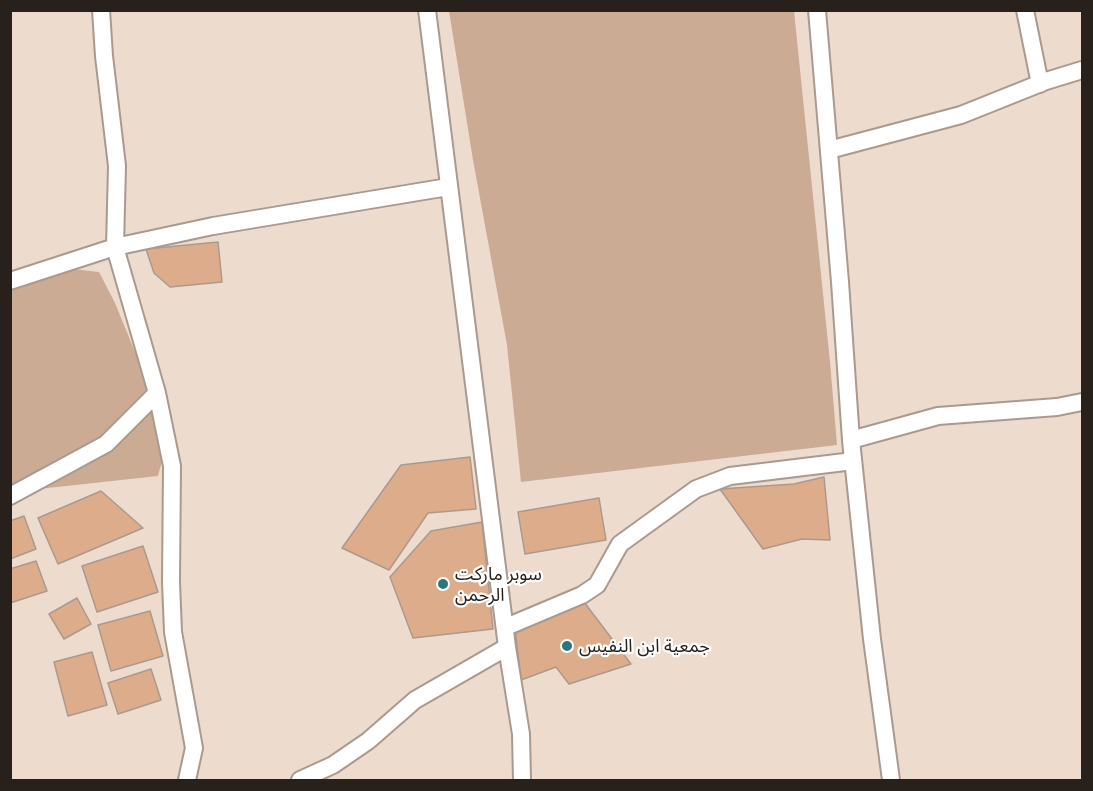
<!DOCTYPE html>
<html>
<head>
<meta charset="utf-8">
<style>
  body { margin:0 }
  #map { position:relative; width:1093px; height:791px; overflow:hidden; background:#eddbce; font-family:Lato,sans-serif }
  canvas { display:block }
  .frame { position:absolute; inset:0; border:12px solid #27201b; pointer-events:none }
</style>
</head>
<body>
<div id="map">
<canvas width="1093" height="791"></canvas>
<div class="frame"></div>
</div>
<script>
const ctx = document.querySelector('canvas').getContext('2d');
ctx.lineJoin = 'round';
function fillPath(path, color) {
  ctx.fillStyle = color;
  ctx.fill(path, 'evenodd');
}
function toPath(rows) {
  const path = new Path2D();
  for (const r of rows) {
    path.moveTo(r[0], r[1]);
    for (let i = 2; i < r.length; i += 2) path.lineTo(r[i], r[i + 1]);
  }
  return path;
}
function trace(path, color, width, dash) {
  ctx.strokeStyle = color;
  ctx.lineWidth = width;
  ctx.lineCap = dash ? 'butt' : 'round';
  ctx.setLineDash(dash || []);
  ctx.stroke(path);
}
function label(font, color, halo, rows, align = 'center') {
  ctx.font = font + ' Lato,"Noto Sans Arabic",sans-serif';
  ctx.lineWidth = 4.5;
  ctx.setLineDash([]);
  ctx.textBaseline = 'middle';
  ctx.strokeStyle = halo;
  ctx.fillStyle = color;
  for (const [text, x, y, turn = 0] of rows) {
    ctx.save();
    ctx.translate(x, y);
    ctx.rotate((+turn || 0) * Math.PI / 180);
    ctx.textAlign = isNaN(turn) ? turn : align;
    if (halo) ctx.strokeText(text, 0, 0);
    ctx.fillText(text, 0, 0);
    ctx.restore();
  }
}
fillPath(toPath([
  [449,11,794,11,830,362,837,445,521,482,507,345,473,160],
  [73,269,99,272,115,303,149,386,163,457,158,476,11,492,11,291]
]), '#cbab94');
const building = toPath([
  [218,242,222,282,170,287,154,273,146,249,218,242],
  [470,457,476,509,428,513,389,570,342,548,401,465,470,457],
  [824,477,830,540,802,539,763,549,720,489,794,484,824,477],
  [101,491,143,528,58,564,38,518,101,491],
  [599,498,606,540,525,554,518,512,599,498],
  [24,516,36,549,10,559,10,521,24,516],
  [482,522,493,629,413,638,390,577,431,531,482,522],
  [143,546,158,592,97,612,82,566,143,546],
  [36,561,47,591,10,603,10,569,36,561],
  [77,598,91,624,64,639,49,614,77,598],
  [584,602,631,664,569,684,556,667,521,680,515,628,584,602],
  [150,611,163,656,111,671,98,625,150,611],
  [92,652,107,705,68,716,54,662,92,652],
  [151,669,161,700,118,714,108,683,151,669]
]);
fillPath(building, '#ddad8b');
trace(building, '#ab998e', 1.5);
const minor = toPath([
  [101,10,104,56,117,166,115,247,213,226,448,187],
  [817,10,840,282,851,440,872,639,891,780],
  [1025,10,1040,84],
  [829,150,961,115,1046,81,1082,70],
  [10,281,115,247,157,393,172,466,171,582,173,632,194,748,187,780],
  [10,496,106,444,157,393],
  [506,627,582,595,597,585,620,544,696,489,730,476,853,461,851,440,938,416,1057,407,1082,402],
  [507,647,521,734,522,780],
  [300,780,333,765,368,741,415,700,507,647,427,10]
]);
trace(minor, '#aa998d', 20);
trace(minor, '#fff', 16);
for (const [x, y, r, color] of [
  [443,584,6,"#2c747e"],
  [567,646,6,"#2c747e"]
]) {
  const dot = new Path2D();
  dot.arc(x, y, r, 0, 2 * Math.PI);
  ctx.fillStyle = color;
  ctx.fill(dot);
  trace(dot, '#fff', 2);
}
label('18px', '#27201b', '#fff', [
  ["سوبر ماركت",455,574],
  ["الرحمن",455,595],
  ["جمعية ابن النفيس",579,646]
], 'left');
</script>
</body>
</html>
